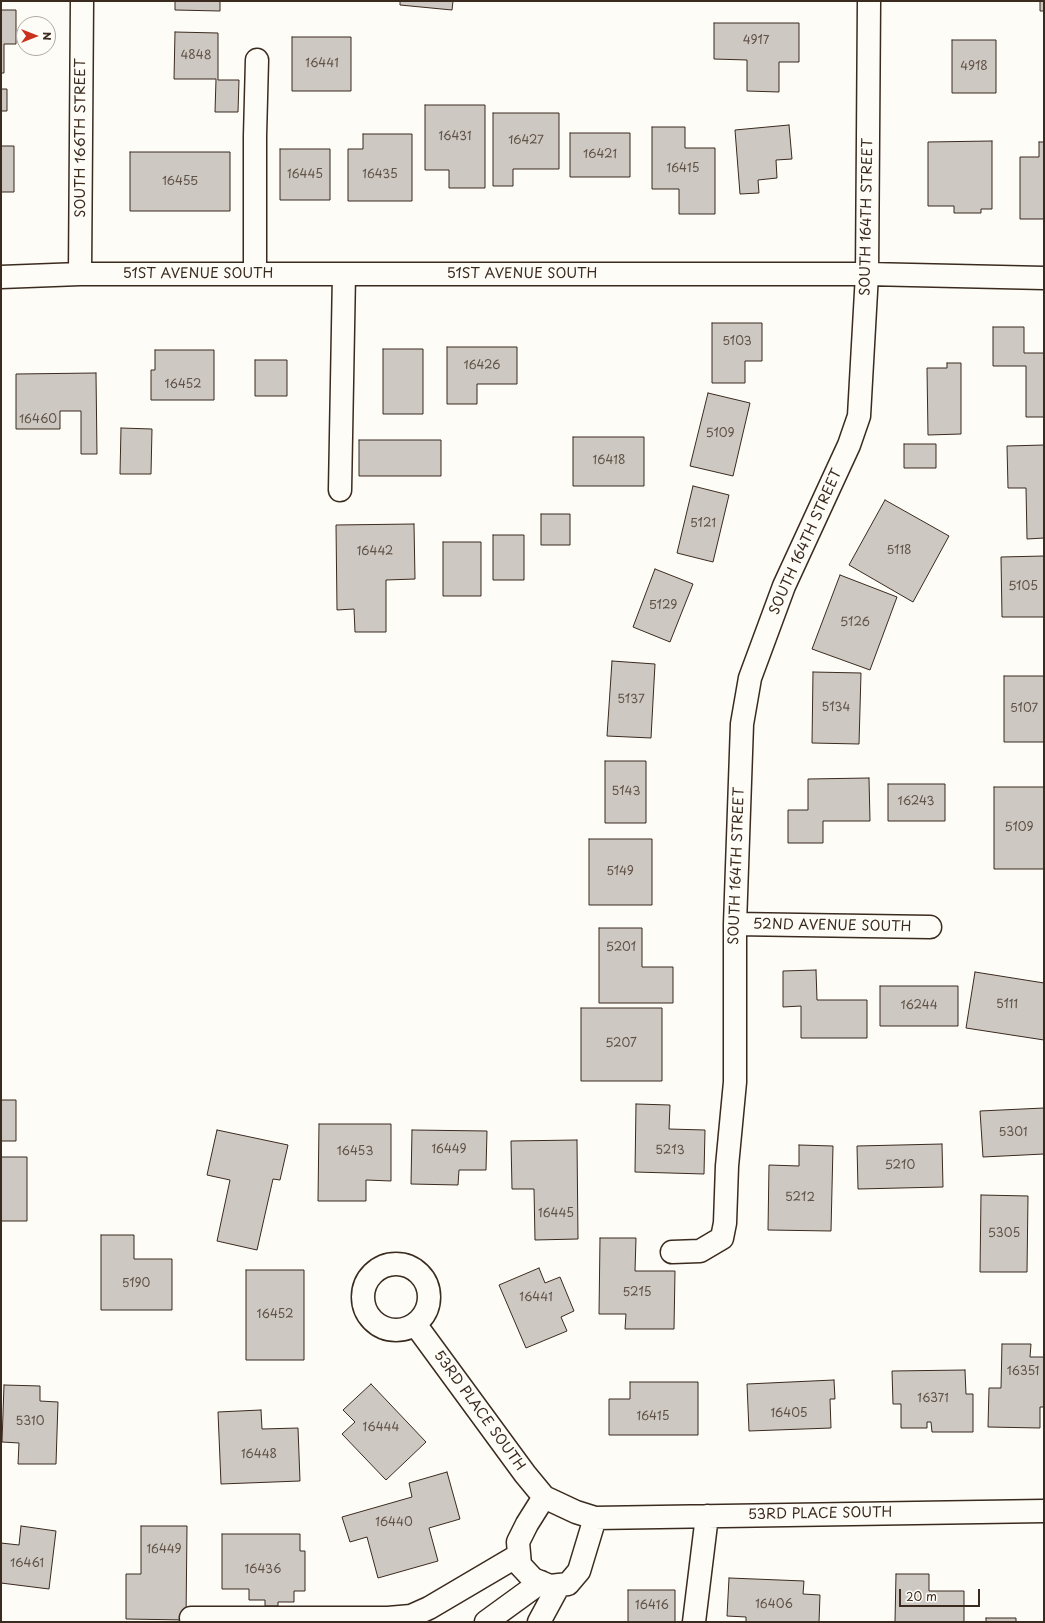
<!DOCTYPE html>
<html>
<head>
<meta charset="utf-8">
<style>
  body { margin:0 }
  #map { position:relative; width:1045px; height:1623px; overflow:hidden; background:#fdfcf7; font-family:"Playpen Sans",sans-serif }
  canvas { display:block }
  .frame { position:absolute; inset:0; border:2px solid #3b2a1e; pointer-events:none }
  .north { position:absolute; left:16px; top:16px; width:40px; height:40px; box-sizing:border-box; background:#fdfcf7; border:1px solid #afa8a0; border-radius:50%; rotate:90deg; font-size:11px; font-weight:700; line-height:16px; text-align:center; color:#3b2a1e }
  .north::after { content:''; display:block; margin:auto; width:14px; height:18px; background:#c8321e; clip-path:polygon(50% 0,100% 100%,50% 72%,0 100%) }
  .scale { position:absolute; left:899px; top:1589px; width:81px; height:18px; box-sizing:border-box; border:2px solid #3b2a1e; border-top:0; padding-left:5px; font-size:12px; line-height:14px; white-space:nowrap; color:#3b2a1e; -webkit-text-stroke:3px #fdfcf7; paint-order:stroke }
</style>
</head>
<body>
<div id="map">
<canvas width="1045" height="1623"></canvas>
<div class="frame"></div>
<div class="north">N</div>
<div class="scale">20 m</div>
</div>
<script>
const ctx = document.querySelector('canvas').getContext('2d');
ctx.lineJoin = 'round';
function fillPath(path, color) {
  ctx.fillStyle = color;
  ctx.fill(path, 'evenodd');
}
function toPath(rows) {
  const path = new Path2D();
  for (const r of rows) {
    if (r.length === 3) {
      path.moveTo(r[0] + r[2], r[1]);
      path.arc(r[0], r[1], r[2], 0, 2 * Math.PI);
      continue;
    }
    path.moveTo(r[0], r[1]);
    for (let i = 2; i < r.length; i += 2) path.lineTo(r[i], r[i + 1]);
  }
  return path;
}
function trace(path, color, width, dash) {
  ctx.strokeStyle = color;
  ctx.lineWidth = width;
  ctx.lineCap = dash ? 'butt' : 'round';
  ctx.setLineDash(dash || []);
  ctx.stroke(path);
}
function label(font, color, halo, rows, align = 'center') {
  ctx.font = font + ' "Playpen Sans",sans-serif';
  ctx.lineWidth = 3;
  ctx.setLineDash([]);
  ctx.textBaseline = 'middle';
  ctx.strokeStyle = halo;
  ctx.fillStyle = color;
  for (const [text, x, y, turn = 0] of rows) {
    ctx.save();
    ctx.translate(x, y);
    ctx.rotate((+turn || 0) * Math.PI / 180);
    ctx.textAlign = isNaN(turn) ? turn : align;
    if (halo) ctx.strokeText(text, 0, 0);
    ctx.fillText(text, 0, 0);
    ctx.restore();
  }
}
const building = toPath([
  [175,1,220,1,220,11,175,10,175,1],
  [400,1,453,1,452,10,400,5,400,1],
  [1040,1,1044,1,1044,11,1040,11,1040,1],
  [1,10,16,10,16,44,4,44,4,73,1,73,1,10],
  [714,23,799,23,799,62,779,62,779,92,747,91,747,60,714,59,714,23],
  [175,32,218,33,218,80,239,80,238,112,215,112,216,79,174,79,175,32],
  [292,37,351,37,351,91,292,91,292,37],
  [952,40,996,40,996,93,952,93,952,40],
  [1,89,7,89,7,111,1,111,1,89],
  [425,105,485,105,485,188,449,188,449,170,425,170,425,105],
  [493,113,559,113,559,169,513,169,513,186,493,186,493,113],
  [789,125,792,159,776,160,777,178,758,180,759,193,740,194,735,130,789,125],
  [652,127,685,127,685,148,715,148,715,214,679,214,679,189,652,189,652,127],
  [570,133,630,133,630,177,570,177,570,133],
  [363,134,412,134,412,201,348,201,348,149,363,149,363,134],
  [992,141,992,209,981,209,981,213,954,213,954,206,928,206,928,142,992,141],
  [1039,142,1044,142,1044,219,1020,219,1020,157,1039,157,1039,142],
  [1,146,14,146,14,192,1,192,1,146],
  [280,149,330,149,330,200,280,200,280,149],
  [130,152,230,152,230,211,130,211,130,152],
  [712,323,762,323,762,361,745,361,745,383,712,383,712,323],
  [993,327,1024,327,1024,353,1044,353,1044,417,1026,417,1026,366,993,366,993,327],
  [447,347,517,347,517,384,477,384,477,404,447,404,447,347],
  [383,349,423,349,423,414,383,414,383,349],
  [155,350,214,350,214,400,151,400,151,370,155,370,155,350],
  [255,360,287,360,287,396,255,396,255,360],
  [947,363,961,363,961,434,928,435,927,368,947,368,947,363],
  [96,373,97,454,81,454,81,411,60,411,60,429,16,429,16,374,96,373],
  [708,393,750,403,733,476,690,466,708,393],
  [121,428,152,429,151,474,120,474,121,428],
  [573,437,644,437,644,486,573,486,573,437],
  [359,440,441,440,441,476,359,476,359,440],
  [904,444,936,444,936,468,904,468,904,444],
  [1044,445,1044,538,1027,539,1026,488,1008,488,1007,446,1044,445],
  [693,486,729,495,713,562,677,553,693,486],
  [885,500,949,536,913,602,849,565,885,500],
  [541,514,570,514,570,545,541,545,541,514],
  [414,524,415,579,386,580,386,632,355,632,354,609,337,610,336,525,414,524],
  [493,535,524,535,524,580,493,580,493,535],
  [443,542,481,542,481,596,443,596,443,542],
  [1044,556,1044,617,1002,617,1001,557,1044,556],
  [655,569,693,584,670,642,633,627,655,569],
  [840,575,897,597,870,670,812,649,840,575],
  [612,661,655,664,651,738,607,736,612,661],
  [813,672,861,673,859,744,812,743,813,672],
  [1004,676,1044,676,1044,742,1004,742,1004,676],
  [605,761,646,761,646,823,605,823,605,761],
  [869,778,870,821,823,821,823,843,788,843,788,810,808,810,808,779,869,778],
  [888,784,945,784,945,821,888,821,888,784],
  [994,787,1044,787,1044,869,994,869,994,787],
  [589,839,652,839,652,905,589,905,589,839],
  [599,928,642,928,642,967,673,967,673,1003,599,1003,599,928],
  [816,970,817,1000,867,1000,867,1038,801,1038,801,1006,783,1007,783,971,816,970],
  [975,972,1044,983,1044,1040,966,1028,975,972],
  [880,986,958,986,958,1026,880,1026,880,986],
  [581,1008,662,1008,662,1081,581,1081,581,1008],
  [1,1100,16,1100,16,1141,1,1141,1,1100],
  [636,1104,670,1105,669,1129,705,1130,704,1174,635,1172,636,1104],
  [1044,1108,1044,1154,983,1157,980,1111,1044,1108],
  [319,1124,391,1124,391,1181,366,1180,366,1201,318,1201,319,1124],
  [217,1130,288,1145,280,1180,273,1179,257,1250,217,1241,230,1180,207,1175,217,1130],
  [412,1130,487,1131,486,1170,459,1170,458,1185,411,1184,412,1130],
  [577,1140,578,1239,535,1240,534,1189,512,1189,511,1141,577,1140],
  [942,1144,943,1187,858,1189,857,1146,942,1144],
  [799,1145,833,1146,831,1231,768,1230,769,1165,799,1166,799,1145],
  [1,1157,27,1157,27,1221,1,1221,1,1157],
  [981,1195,1028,1196,1027,1272,980,1272,981,1195],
  [101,1235,134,1235,134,1259,172,1259,172,1310,101,1310,101,1235],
  [600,1238,636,1238,635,1271,675,1271,674,1329,625,1329,626,1314,599,1314,600,1238],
  [539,1268,545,1283,560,1277,574,1311,561,1317,567,1331,526,1348,499,1285,539,1268],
  [246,1270,304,1270,304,1360,246,1360,246,1270],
  [1002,1344,1031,1344,1030,1357,1044,1357,1044,1407,1040,1407,1040,1428,988,1427,989,1388,1001,1388,1002,1344],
  [965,1370,966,1394,973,1394,973,1432,932,1432,931,1422,927,1422,927,1428,901,1428,901,1404,893,1404,892,1371,965,1370],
  [834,1380,835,1399,830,1399,831,1428,749,1431,747,1384,834,1380],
  [630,1382,698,1382,698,1435,609,1435,609,1399,630,1399,630,1382],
  [371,1384,426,1442,386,1480,342,1434,355,1422,343,1410,371,1384],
  [4,1385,40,1386,40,1401,58,1402,56,1464,18,1464,19,1443,2,1442,4,1385],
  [261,1410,262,1429,298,1428,300,1481,221,1484,218,1412,261,1410],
  [447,1472,460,1519,429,1528,438,1561,378,1578,367,1537,350,1542,342,1517,412,1497,409,1483,447,1472],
  [21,1526,56,1531,49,1589,1,1583,1,1543,19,1545,21,1526],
  [141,1526,187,1526,186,1620,126,1619,126,1574,141,1574,141,1526],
  [222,1534,300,1534,300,1551,305,1551,305,1591,294,1591,294,1602,278,1602,278,1606,265,1606,265,1600,249,1600,249,1589,222,1589,222,1534],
  [896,1574,929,1574,929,1591,964,1591,964,1622,895,1622,896,1574],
  [729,1578,804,1581,803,1594,820,1595,819,1622,746,1622,746,1617,727,1616,729,1578],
  [628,1590,675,1590,675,1622,628,1622,628,1590],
  [986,1618,1016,1618,1016,1622,986,1622,986,1618]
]);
fillPath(building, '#cdc8c2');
trace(building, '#3b2a1e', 1);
const minor = toPath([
  [80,274,82,1],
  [255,274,255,136,257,60],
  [1,277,80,274,867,274,1044,278],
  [340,490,344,274],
  [735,924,930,927],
  [672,1252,700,1251,722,1238,725,1223,727,1166,735,1082,735,924,742,724,750,678,784,586,849,445,859,416,867,274,869,1],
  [396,1297,33],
  [415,1324,525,1474,544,1497,576,1512,595,1518,1044,1511],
  [544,1497,527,1524,518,1542,520,1565,533,1579,550,1586,568,1584,579,1571,595,1518],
  [191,1618,388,1618,411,1616,429,1608,519,1555],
  [486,1622,541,1582],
  [539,1622,559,1585],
  [694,1622,707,1516]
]);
trace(minor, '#3b2a1e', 25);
trace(minor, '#fdfcf7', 22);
label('12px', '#605247', null, [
  ["4917",756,41],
  ["4848",196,56],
  ["16441",322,64],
  ["4918",974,67],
  ["16431",455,137],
  ["16427",526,141],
  ["16421",600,155],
  ["16415",683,169],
  ["16445",305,175],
  ["16435",380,175],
  ["16455",180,182],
  ["5103",737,342],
  ["16426",482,366],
  ["16452",183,385],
  ["16460",38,420],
  ["5109",720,434],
  ["16418",609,461],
  ["5121",703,524],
  ["5118",899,551],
  ["16442",375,552],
  ["5105",1023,587],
  ["5129",663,606],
  ["5126",855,623],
  ["5137",631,700],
  ["5134",836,708],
  ["5107",1024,709],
  ["5143",626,792],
  ["16243",916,802],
  ["5109",1019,828],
  ["5149",620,872],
  ["5201",621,948],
  ["5111",1007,1005],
  ["16244",919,1006],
  ["5207",621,1044],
  ["5301",1013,1133],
  ["16449",449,1150],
  ["5213",670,1151],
  ["16453",355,1152],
  ["5210",900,1166],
  ["5212",800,1198],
  ["16445",556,1214],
  ["5305",1004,1234],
  ["5190",136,1284],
  ["5215",637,1293],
  ["16441",536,1298],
  ["16452",275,1315],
  ["16351",1023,1372],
  ["16371",933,1399],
  ["16405",789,1414],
  ["16415",653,1417],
  ["5310",30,1422],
  ["16444",381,1428],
  ["16448",259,1455],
  ["16440",394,1523],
  ["16449",164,1550],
  ["16461",27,1564],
  ["16436",263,1570],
  ["16406",774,1605],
  ["16416",652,1606]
]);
label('14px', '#3b2a1e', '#fdfcf7', [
  ["SOUTH 166TH STREET",81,138,-90],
  ["SOUTH 164TH STREET",867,217,-89],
  ["51ST AVENUE SOUTH",198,274],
  ["51ST AVENUE SOUTH",522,274],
  ["SOUTH 164TH STREET",806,542,-66],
  ["SOUTH 164TH STREET",737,866,-88],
  ["52ND AVENUE SOUTH",832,926,1],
  ["53RD PLACE SOUTH",479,1411,54],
  ["53RD PLACE SOUTH",820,1514,-1]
]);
</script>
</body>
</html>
